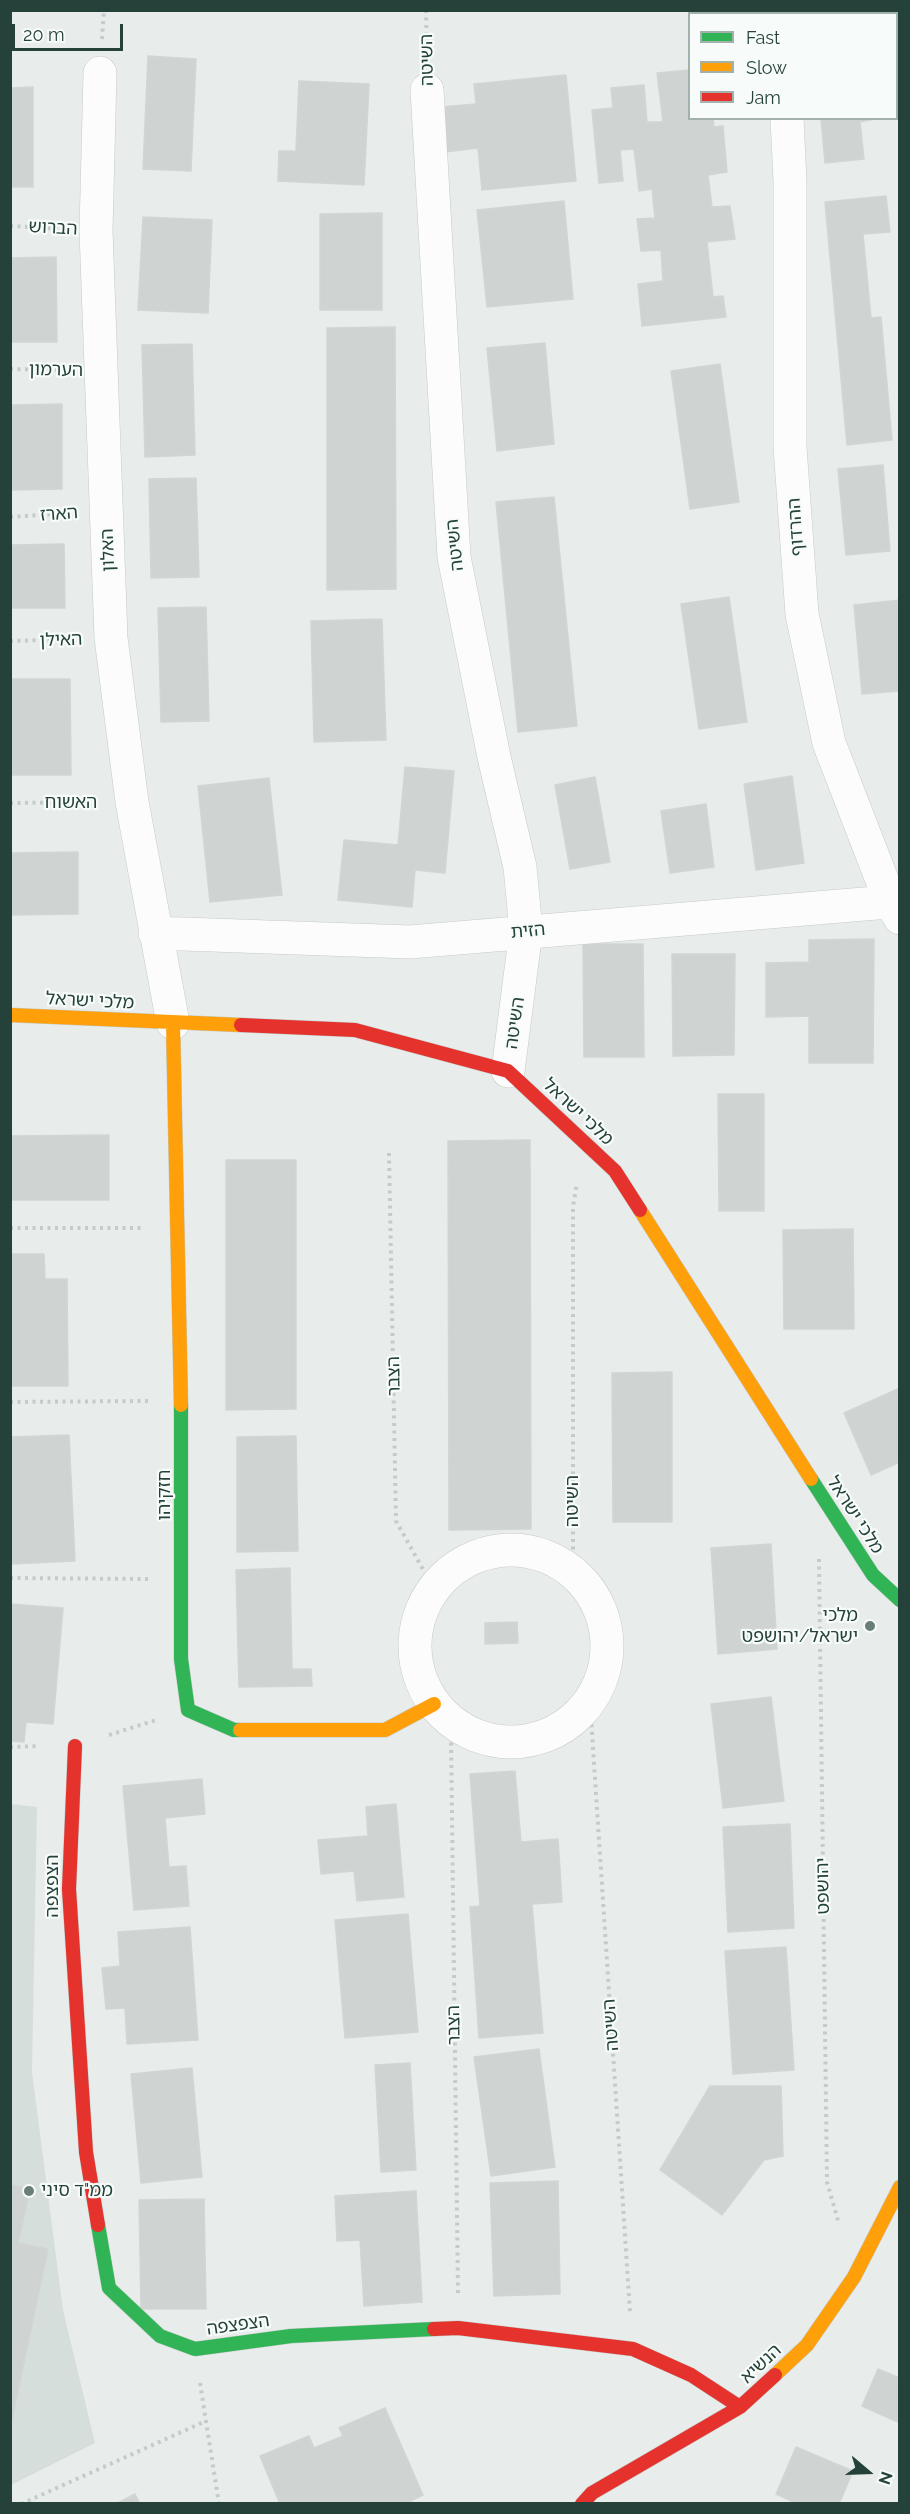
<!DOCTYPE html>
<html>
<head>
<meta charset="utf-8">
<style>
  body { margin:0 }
  #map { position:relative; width:910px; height:2514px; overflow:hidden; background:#e8edeb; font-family:Raleway,sans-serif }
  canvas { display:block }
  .frame { position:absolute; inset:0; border:12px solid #24423a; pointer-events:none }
  .legend { position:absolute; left:688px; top:12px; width:210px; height:108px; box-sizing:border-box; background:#f7fbf9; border:2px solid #a3b1ad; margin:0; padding:8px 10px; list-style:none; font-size:18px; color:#24423a }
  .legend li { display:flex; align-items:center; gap:12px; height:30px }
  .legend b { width:30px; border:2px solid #a3b1ad }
  .north { position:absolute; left:838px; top:2442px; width:60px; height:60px; -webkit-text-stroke:4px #f7fbf9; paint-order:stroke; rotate:109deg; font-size:16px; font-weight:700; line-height:24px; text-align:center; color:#24423a }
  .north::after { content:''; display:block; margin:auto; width:21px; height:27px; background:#24423a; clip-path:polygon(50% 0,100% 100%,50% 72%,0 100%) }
  .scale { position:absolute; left:12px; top:24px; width:111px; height:27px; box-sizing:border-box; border:3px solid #24423a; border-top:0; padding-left:8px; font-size:18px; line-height:21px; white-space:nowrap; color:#24423a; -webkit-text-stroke:4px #f7fbf9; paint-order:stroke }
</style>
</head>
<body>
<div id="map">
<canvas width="910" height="2514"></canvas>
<div class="frame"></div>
<ul class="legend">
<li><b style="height:8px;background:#30b455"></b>Fast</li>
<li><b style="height:8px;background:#ff9f0a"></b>Slow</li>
<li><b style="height:8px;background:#e5322d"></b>Jam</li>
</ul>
<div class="north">N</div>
<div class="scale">20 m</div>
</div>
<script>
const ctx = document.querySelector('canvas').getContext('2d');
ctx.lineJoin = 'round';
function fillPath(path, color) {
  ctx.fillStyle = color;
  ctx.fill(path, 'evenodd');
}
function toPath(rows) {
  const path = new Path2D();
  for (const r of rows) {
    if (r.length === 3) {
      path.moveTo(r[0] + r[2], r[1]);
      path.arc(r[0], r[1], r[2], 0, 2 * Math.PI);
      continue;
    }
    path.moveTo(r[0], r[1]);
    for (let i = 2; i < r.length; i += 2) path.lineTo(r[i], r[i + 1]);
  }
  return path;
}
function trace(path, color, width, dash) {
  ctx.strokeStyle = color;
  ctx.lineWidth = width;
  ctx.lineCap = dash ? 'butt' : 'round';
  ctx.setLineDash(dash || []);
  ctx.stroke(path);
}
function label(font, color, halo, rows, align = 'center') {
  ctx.font = font + ' Raleway,"Noto Sans Hebrew",sans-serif';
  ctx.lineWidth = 4.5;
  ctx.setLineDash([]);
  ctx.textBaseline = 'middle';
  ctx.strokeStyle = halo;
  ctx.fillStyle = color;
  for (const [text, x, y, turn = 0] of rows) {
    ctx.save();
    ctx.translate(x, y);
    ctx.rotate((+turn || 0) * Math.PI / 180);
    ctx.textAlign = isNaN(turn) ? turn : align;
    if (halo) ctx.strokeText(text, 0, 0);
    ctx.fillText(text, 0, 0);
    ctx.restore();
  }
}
fillPath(toPath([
  [11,1804,37,1807,32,2072,63,2310,95,2443,11,2485]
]), '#d6dedb');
const building = toPath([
  [148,56,196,59,191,171,143,169,148,56],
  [690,70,690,118,713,118,714,127,723,126,727,172,708,175,712,207,730,206,735,239,707,242,713,297,723,296,726,317,642,326,638,284,663,281,661,250,641,251,637,219,655,218,652,189,639,191,634,149,620,150,623,181,599,183,592,110,613,108,611,88,644,85,647,122,663,122,657,73,690,70],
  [566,75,576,181,482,190,478,148,445,152,441,107,476,104,474,84,566,75],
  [299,81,369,84,364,185,278,181,279,151,296,151,299,81],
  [33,87,33,187,10,187,10,88,33,87],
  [821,118,879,118,860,122,864,159,825,163,821,118],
  [886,196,890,232,863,234,871,318,881,317,892,440,847,445,825,202,886,196],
  [564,201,573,299,487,307,477,210,564,201],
  [382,213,382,310,320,310,320,214,382,213],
  [143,217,212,220,208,313,138,310,143,217],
  [56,257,57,342,10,342,10,258,56,257],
  [395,327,396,589,327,590,327,328,395,327],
  [545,343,554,444,497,451,487,348,545,343],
  [192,344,195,455,145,457,142,345,192,344],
  [720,364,739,502,690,509,671,371,720,364],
  [62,404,62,489,10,490,10,405,62,404],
  [883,465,890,551,846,555,838,469,883,465],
  [196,478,199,577,151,578,149,479,196,478],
  [554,497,577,726,518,732,496,502,554,497],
  [64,544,65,608,10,608,10,545,64,544],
  [729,597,747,722,699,729,681,604,729,597],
  [900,600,900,691,862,694,854,605,900,600],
  [206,607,209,721,161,722,158,608,206,607],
  [382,619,386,740,314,742,311,621,382,619],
  [10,679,70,679,71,775,10,775,10,679],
  [405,767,454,771,445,873,415,870,412,907,338,900,344,840,398,845,405,767],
  [792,776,804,863,756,870,744,784,792,776],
  [595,777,610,862,570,869,555,785,595,777],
  [269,778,282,895,210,902,198,786,269,778],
  [706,804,714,867,670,873,661,811,706,804],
  [78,852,78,914,10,915,10,853,78,852],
  [874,939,873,1063,809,1063,809,1016,766,1017,766,963,809,962,809,940,874,939],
  [583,944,643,944,644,1057,584,1057,583,944],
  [672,954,735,954,734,1055,673,1056,672,954],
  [718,1094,764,1094,764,1211,719,1211,718,1094],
  [109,1135,109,1200,10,1200,10,1136,109,1135],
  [530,1140,531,1529,449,1530,448,1141,530,1140],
  [226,1160,296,1160,296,1409,226,1410,226,1160],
  [853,1229,854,1329,784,1329,783,1230,853,1229],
  [10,1254,44,1254,45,1279,67,1279,68,1386,10,1386,10,1254],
  [672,1372,672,1522,613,1522,612,1373,672,1372],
  [900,1388,900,1462,871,1475,844,1413,900,1388],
  [69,1435,75,1561,10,1564,10,1437,69,1435],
  [296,1436,298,1551,237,1552,237,1437,296,1436],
  [771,1544,777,1649,718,1654,711,1548,771,1544],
  [290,1568,292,1669,311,1669,312,1686,239,1687,236,1570,290,1568],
  [10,1604,63,1608,53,1724,26,1722,24,1742,10,1741,10,1604],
  [517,1622,518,1643,485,1644,485,1623,517,1622],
  [771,1697,784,1801,723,1808,711,1704,771,1697],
  [515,1771,521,1842,558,1839,562,1902,532,1904,543,2033,479,2038,470,1907,480,1906,470,1774,515,1771],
  [202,1779,205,1814,165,1818,169,1867,186,1866,189,1906,134,1910,123,1786,202,1779],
  [396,1804,404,1897,357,1901,354,1871,321,1874,318,1840,368,1836,366,1807,396,1804],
  [790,1824,794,1928,728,1932,723,1827,790,1824],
  [408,1914,418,2032,345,2038,335,1920,408,1914],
  [190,1927,198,2040,127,2044,125,2008,106,2009,102,1968,120,1966,118,1932,190,1927],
  [786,1947,794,2070,733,2074,725,1951,786,1947],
  [539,2049,555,2167,491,2176,474,2057,539,2049],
  [410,2063,416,2170,381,2172,375,2065,410,2063],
  [192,2068,202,2177,141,2183,131,2074,192,2068],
  [710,2086,781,2086,783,2156,764,2160,722,2215,660,2170,710,2086],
  [558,2181,560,2294,494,2296,490,2183,558,2181],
  [10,2185,30,2189,18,2243,48,2249,10,2429,10,2185],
  [416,2191,422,2302,364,2306,360,2240,337,2241,335,2196,416,2191],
  [204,2199,206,2309,141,2309,139,2200,204,2199],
  [878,2369,900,2378,900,2423,862,2406,878,2369],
  [385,2408,423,2495,404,2504,280,2504,260,2456,309,2436,314,2448,343,2436,339,2428,385,2408],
  [796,2447,853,2471,839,2504,798,2504,776,2494,796,2447],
  [135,2494,140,2504,116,2504,135,2494]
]);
fillPath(building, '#cfd4d2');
trace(building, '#d1d6d4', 1.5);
const street = toPath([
  [100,73,96,231,111,638,132,802,173,1023],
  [427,90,454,557,494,757,520,867,526,931,508,1071],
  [787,118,790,182,790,447,802,614,829,743,891,903,900,918],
  [155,933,410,942,900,901],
  [511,1646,96]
]);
const fast = toPath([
  [181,1405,181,1659,188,1710,234,1730,240,1730],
  [811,1479,873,1575,900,1600],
  [98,2225,109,2288,160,2336,195,2349,291,2336,434,2329]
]);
const slow = toPath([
  [10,1015,241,1025],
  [173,1023,181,1405],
  [640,1210,811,1479],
  [240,1730,385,1730,434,1704],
  [775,2375,807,2345,854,2277,900,2187]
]);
const jam = toPath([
  [241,1025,355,1030,508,1071,615,1171,640,1210],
  [75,1746,69,1889,86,2152,98,2225],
  [434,2329,458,2328,633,2349,691,2375,740,2407],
  [582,2504,592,2493,740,2407,775,2375]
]);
trace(street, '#c5cac8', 34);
trace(fast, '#c3cbc8', 15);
trace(slow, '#c3cbc8', 15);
trace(jam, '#c3cbc8', 15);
trace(toPath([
  [426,10,427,55],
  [787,14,787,10],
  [102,39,104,10],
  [10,226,62,229],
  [10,369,67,370],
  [10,517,70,513],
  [10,641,75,639],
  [10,803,98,802],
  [389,1153,396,1521,434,1589],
  [10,1228,142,1228],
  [10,1402,148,1401],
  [819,1559,827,2182,839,2224],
  [573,1572,573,1206,577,1183],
  [10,1578,148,1579],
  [590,1702,630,2312],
  [109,1735,156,1720],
  [451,1735,458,2294],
  [10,1747,40,1746],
  [200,2383,219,2504],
  [21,2504,206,2421]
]), '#c3ccca', 4, [3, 4.5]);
trace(street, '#fcfcfc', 33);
trace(fast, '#30b455', 14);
trace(slow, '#ff9f0a', 14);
trace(jam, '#e5322d', 14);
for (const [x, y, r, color] of [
  [870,1626,6,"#697e78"],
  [29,2191,6,"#697e78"]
]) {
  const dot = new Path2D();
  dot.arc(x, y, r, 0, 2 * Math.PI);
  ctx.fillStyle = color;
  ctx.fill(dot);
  trace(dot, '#f7fbf9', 2);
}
label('18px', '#24423a', '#f7fbf9', [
  ["השיטה",427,60,-91],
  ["הברוש",53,228,3],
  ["הערמון",56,370,1],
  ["הארז",59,514,-4],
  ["ההרדוף",796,527,-94],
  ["השיטה",455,545,-96],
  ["האלון",108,550,-92],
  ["האילן",61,640,-2],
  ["האשוח",71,803],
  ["הזית",528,931,-5],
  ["מלכי ישראל",90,1001,3],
  ["השיטה",515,1023,-82],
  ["מלכי ישראל",578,1112,43],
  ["הצבר",394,1376,-91],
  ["חזקיהו",165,1495,-90],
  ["השיטה",573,1501,-90],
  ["מלכי ישראל",855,1515,57],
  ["הצפצפה",53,1886,-90],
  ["יהושפט",823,1886,-91],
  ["הצבר",454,2025,-91],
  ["השיטה",611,2025,-94],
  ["הצפצפה",238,2325,-8],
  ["הנשיא",761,2364,-43]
]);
label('18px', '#24423a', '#f7fbf9', [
  ["מלכי",858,1616],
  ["ישראל/יהושפט",858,1637],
  ["ממ\"ד סיני",41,2191,"left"]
], 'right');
</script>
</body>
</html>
